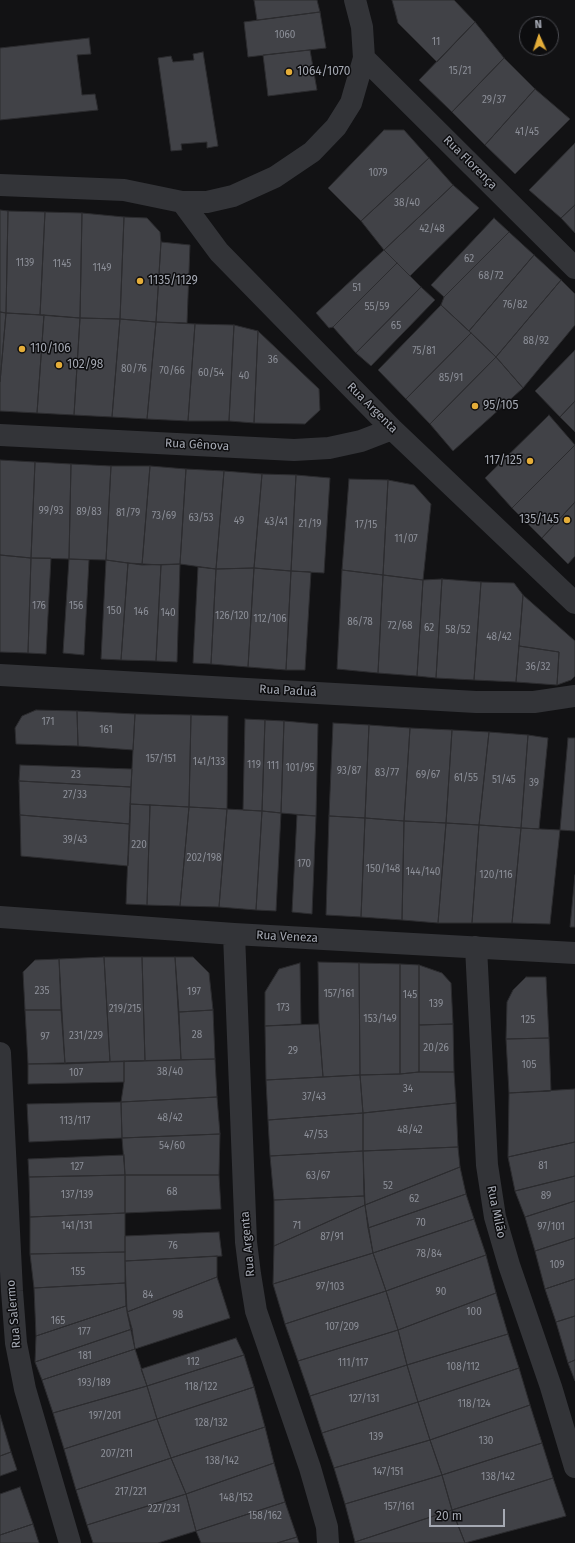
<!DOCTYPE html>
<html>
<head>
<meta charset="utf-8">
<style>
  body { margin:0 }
  #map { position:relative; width:575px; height:1543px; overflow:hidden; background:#121214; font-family:"Fira Sans",sans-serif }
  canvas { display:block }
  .north { position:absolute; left:519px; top:16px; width:40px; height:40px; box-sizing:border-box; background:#0d0d0f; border:1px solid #4a4b51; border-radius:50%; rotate:357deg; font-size:11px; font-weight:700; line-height:16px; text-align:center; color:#a5a9b3 }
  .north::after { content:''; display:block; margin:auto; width:14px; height:18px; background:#e4ad39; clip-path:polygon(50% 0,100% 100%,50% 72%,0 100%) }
  .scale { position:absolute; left:429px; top:1509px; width:76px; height:18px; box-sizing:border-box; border:2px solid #a5a9b3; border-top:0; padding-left:5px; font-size:12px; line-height:14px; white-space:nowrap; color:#a5a9b3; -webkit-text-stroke:3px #0d0d0f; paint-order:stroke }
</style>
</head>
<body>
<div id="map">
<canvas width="575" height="1543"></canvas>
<div class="north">N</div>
<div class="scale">20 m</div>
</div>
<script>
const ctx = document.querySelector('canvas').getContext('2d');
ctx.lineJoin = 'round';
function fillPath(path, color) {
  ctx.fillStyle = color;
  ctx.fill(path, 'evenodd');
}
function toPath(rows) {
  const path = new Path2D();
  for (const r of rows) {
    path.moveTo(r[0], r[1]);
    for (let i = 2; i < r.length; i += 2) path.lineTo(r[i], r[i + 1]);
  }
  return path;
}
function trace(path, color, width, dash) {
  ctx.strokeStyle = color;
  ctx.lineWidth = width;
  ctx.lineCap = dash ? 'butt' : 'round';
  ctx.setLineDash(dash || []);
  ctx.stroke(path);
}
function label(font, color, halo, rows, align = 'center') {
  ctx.font = font + ' "Fira Sans",sans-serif';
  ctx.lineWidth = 3;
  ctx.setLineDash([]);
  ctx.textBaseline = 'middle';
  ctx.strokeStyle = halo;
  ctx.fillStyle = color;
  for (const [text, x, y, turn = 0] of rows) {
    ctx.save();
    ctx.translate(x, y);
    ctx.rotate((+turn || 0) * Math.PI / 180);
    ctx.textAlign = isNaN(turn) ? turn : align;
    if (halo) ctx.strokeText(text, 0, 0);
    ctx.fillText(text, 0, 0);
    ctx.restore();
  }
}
const building = toPath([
  [254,0,317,0,320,12,257,20,254,0],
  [392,0,454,0,475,22,437,62,398,23,392,0],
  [320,12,326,48,248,57,244,22,320,12],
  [475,22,504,58,452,112,419,80,475,22],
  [89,38,91,54,77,55,82,95,95,94,98,110,0,120,0,48,89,38],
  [310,50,317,90,268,96,263,55,310,50],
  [203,52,218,146,207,148,207,142,181,144,182,150,171,151,158,58,171,56,173,62,194,60,193,54,203,52],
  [504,58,535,89,485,145,452,112,504,58],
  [535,89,570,119,515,174,485,145,535,89],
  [384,130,404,130,429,158,361,221,328,188,384,130],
  [575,143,575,205,561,218,529,190,575,143],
  [429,158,453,185,384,250,361,221,429,158],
  [453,185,479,208,410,276,384,250,453,185],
  [575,205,575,233,561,218,575,205],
  [0,210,8,211,6,313,0,312,0,210],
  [8,211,45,212,40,315,6,313,8,211],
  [45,212,82,213,80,318,40,315,45,212],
  [82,213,124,217,120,319,80,318,82,213],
  [124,217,147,218,160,232,161,242,156,322,120,319,124,217],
  [494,218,509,232,444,297,431,285,494,218],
  [509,232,534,255,469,331,441,305,444,297,509,232],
  [161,242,190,245,187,323,156,322,161,242],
  [384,250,397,263,333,327,329,328,316,313,384,250],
  [534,255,561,280,496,357,469,331,534,255],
  [397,263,421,287,356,353,333,327,397,263],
  [561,280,575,294,575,325,523,388,496,357,561,280],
  [421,287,435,300,371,366,356,353,421,287],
  [441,305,471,333,406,399,378,370,441,305],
  [0,312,6,313,0,382,0,312],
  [6,313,44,315,37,413,0,411,0,382,6,313],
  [44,315,80,318,74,415,37,413,44,315],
  [80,318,120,319,112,417,74,415,80,318],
  [120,319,156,322,147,419,112,417,120,319],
  [156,322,195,324,188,421,147,419,156,322],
  [195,324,234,325,229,421,188,421,195,324],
  [234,325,258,331,254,423,229,421,234,325],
  [258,331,319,389,320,410,305,424,254,423,258,331],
  [471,333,496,357,430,424,406,399,471,333],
  [575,350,575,401,560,417,535,391,575,350],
  [496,357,523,388,453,451,430,424,496,357],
  [575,401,575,432,560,417,575,401],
  [549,415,575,445,512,508,485,478,549,415],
  [575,445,575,502,542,538,512,508,575,445],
  [0,460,35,462,31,558,0,555,0,460],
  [35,462,71,464,69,559,31,558,35,462],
  [71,464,111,466,106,560,69,559,71,464],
  [111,466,150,466,142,565,106,560,111,466],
  [150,466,186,469,180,564,142,565,150,466],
  [186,469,224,471,216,569,180,564,186,469],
  [224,471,262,474,254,568,216,569,224,471],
  [262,474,296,475,291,571,254,568,262,474],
  [296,475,330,478,324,573,291,571,296,475],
  [349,479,388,480,383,575,342,570,349,479],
  [388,480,414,485,431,504,423,580,383,575,388,480],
  [575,502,575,556,568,564,542,538,575,502],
  [0,555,31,558,28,653,0,652,0,555],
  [31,558,51,558,46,654,28,653,31,558],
  [69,559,89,560,84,655,63,653,69,559],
  [106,560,128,563,121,660,101,659,106,560],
  [128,563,161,565,156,661,121,660,128,563],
  [180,564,177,662,156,661,161,565,180,564],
  [198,567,216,569,211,664,193,663,198,567],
  [254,568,291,571,286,670,248,667,254,568],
  [254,568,248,667,211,664,216,569,254,568],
  [342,570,383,575,378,673,337,669,342,570],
  [291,571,311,572,305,670,286,670,291,571],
  [383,575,423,580,417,676,378,673,383,575],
  [442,579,481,582,474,680,436,678,442,579],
  [442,579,436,678,417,676,423,580,442,579],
  [481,582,514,583,523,595,516,682,474,680,481,582],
  [523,595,575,641,575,676,571,680,557,685,559,652,519,646,523,595],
  [519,646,559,652,557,685,516,682,519,646],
  [36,710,77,711,78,746,16,744,15,728,22,716,36,710],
  [77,711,135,714,133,750,78,746,77,711],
  [135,714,191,715,189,807,130,804,135,714],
  [191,715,228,716,227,809,189,807,191,715],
  [245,719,265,720,262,811,243,810,245,719],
  [265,720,284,721,281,813,262,811,265,720],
  [284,721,318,724,316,816,281,813,284,721],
  [333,723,369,725,365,818,329,816,333,723],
  [369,725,410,728,404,821,365,818,369,725],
  [410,728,452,730,446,823,404,821,410,728],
  [452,730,489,732,479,825,446,823,452,730],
  [489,732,528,735,521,828,479,825,489,732],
  [528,735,548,738,539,829,521,828,528,735],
  [568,738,575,738,575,831,560,830,568,738],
  [20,765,132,769,131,787,19,781,20,765],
  [19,781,131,787,130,824,20,815,19,781],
  [130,804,150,805,147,905,126,904,130,804],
  [150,805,189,807,180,906,147,905,150,805],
  [189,807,227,809,219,907,180,906,189,807],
  [227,809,262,811,256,910,219,907,227,809],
  [262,811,281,813,276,911,256,910,262,811],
  [20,815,130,824,128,866,21,856,20,815],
  [297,815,316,816,312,914,292,912,297,815],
  [329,816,365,818,361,917,326,915,329,816],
  [365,818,404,821,402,920,361,917,365,818],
  [404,821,446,823,438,923,402,920,404,821],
  [446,823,479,825,472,923,438,923,446,823],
  [479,825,521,828,512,923,472,923,479,825],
  [521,828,560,830,550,924,512,923,521,828],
  [575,875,575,927,570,927,575,875],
  [104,957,142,957,145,1061,110,1062,104,957],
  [104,957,110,1062,65,1064,59,959,104,957],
  [142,957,175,957,181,1060,145,1061,142,957],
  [175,957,193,957,209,973,213,1010,179,1012,175,957],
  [59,959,61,1010,25,1010,23,972,35,960,59,959],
  [318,962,359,963,360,1075,323,1077,319,1024,318,962],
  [300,963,301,1024,265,1026,265,992,279,969,300,963],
  [359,963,400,964,400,1074,360,1075,359,963],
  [400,964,419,965,419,1072,400,1074,400,964],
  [419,965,442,973,451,983,453,1024,419,1025,419,965],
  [526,977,546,977,549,1038,506,1039,507,1002,513,990,526,977],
  [25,1010,61,1010,65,1064,28,1064,25,1010],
  [213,1010,215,1059,181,1060,179,1012,213,1010],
  [319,1024,323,1077,266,1080,265,1026,319,1024],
  [453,1024,454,1072,419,1072,419,1025,453,1024],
  [549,1038,551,1091,509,1093,506,1039,549,1038],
  [215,1059,217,1097,121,1102,124,1082,124,1061,215,1059],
  [124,1061,124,1082,28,1084,28,1064,124,1061],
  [419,1072,454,1072,456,1103,363,1113,360,1075,400,1074,419,1072],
  [360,1075,363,1113,268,1120,266,1080,360,1075],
  [575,1089,575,1142,508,1157,509,1093,575,1089],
  [217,1097,220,1134,122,1138,121,1102,217,1097],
  [121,1102,122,1138,29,1142,27,1104,121,1102],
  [456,1103,458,1147,363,1151,363,1113,456,1103],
  [363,1113,363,1151,270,1156,268,1120,363,1113],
  [220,1134,219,1175,125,1175,122,1138,220,1134],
  [575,1142,575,1176,515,1191,508,1157,575,1142],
  [458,1147,460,1167,365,1205,363,1151,458,1147],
  [363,1151,364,1196,274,1200,270,1156,363,1151],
  [124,1155,125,1175,29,1177,28,1159,124,1155],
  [460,1167,466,1194,368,1228,365,1205,460,1167],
  [125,1175,125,1213,30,1217,29,1177,125,1175],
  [125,1175,219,1175,221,1209,125,1213,125,1175],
  [575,1176,575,1201,525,1217,515,1191,575,1176],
  [466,1194,474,1219,373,1253,368,1228,466,1194],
  [364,1196,365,1205,274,1246,274,1200,364,1196],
  [575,1201,575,1238,535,1251,525,1217,575,1201],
  [365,1205,373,1253,273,1284,274,1246,365,1205],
  [125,1213,125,1252,30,1254,30,1217,125,1213],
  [474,1219,486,1255,386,1291,373,1253,474,1219],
  [219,1232,222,1256,125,1261,125,1236,219,1232],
  [575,1238,575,1279,545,1289,535,1251,575,1238],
  [125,1252,125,1283,34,1288,30,1254,125,1252],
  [373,1253,386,1291,285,1324,273,1284,373,1253],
  [486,1255,496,1293,398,1330,386,1291,486,1255],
  [217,1256,217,1277,127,1312,125,1261,217,1256],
  [217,1277,230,1318,135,1349,127,1312,217,1277],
  [575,1279,575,1316,556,1322,545,1289,575,1279],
  [125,1283,126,1306,36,1336,34,1288,125,1283],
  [386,1291,398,1330,298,1361,285,1324,386,1291],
  [496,1293,508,1334,407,1365,398,1330,496,1293],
  [126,1306,132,1329,35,1362,36,1336,126,1306],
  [575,1316,575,1360,568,1363,556,1322,575,1316],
  [132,1329,135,1349,42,1380,35,1362,132,1329],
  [398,1330,407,1365,310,1396,298,1361,398,1330],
  [508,1334,519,1368,418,1402,407,1365,508,1334],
  [236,1338,244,1355,147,1386,141,1369,236,1338],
  [135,1349,147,1386,53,1413,42,1380,135,1349],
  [244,1355,254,1387,157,1419,147,1386,244,1355],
  [575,1360,575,1381,568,1363,575,1360],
  [407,1365,418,1402,322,1433,310,1396,407,1365],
  [519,1368,530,1405,430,1440,418,1402,519,1368],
  [147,1386,157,1419,64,1449,53,1413,147,1386],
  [254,1387,265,1427,171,1458,157,1419,254,1387],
  [418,1402,430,1440,334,1468,322,1433,418,1402],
  [530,1405,542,1443,442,1475,430,1440,530,1405],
  [0,1415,11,1452,0,1456,0,1415],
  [157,1419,171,1458,76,1490,64,1449,157,1419],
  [265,1427,274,1463,186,1494,171,1458,265,1427],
  [430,1440,442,1475,345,1504,334,1468,430,1440],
  [542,1443,553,1478,452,1510,442,1475,542,1443],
  [11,1452,17,1470,0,1476,0,1456,11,1452],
  [171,1458,186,1494,87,1525,76,1490,171,1458],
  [274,1463,285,1502,196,1531,186,1494,274,1463],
  [442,1475,452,1510,355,1542,345,1504,442,1475],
  [553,1478,566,1516,465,1543,452,1510,553,1478],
  [20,1487,33,1524,0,1535,0,1494,20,1487],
  [186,1494,196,1531,158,1543,93,1543,87,1525,186,1494],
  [285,1502,297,1537,277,1543,201,1543,196,1531,285,1502],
  [452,1510,465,1543,355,1543,355,1542,452,1510],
  [33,1524,39,1543,0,1543,0,1535,33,1524],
  [297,1537,299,1543,277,1543,297,1537]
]);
fillPath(building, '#414247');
trace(building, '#2c2c2f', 1);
trace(toPath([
  [364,58,575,268],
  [0,185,124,190,182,202,207,202,233,196,275,177,312,152,336,127,351,103,364,58,362,27,355,0],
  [182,202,219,252,392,429,575,603],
  [0,435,294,450,329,448,361,441,392,429],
  [0,675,476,702,534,702,575,696],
  [0,917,234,934,575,953],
  [234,934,246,1242,250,1274,256,1311,310,1468,327,1527,328,1543],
  [476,947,487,1165,495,1217,509,1265,551,1387,575,1467],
  [0,1053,12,1291,16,1343,25,1389,70,1543]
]), '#333438', 22);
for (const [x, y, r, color] of [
  [289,72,4,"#e4ad39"],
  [140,281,4,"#e4ad39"],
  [22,349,4,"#e4ad39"],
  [59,365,4,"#e4ad39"],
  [475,406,4,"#e4ad39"],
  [530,461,4,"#e4ad39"],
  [567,520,4,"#e4ad39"]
]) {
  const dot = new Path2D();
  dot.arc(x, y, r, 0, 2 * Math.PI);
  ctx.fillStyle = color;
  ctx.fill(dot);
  trace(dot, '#0d0d0f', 1.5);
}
label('10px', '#8c8f98', null, [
  ["1060",285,35],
  ["11",436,42],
  ["15/21",460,71],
  ["29/37",494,100],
  ["41/45",527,132],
  ["1079",378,173],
  ["38/40",407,203],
  ["42/48",432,229],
  ["62",469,259],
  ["1139",25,263],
  ["1145",62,264],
  ["1149",102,268],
  ["68/72",491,276],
  ["51",357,288],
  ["76/82",515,305],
  ["55/59",377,307],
  ["65",396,326],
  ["88/92",536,341],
  ["75/81",424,351],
  ["36",273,360],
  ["80/76",134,369],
  ["70/66",172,371],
  ["60/54",211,373],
  ["40",244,376],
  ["85/91",451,378],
  ["99/93",51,511],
  ["89/83",89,512],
  ["81/79",128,513],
  ["73/69",164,516],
  ["63/53",201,518],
  ["49",239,521],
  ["43/41",276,522],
  ["21/19",310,524],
  ["17/15",366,525],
  ["11/07",406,539],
  ["176",39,606],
  ["156",76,606],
  ["150",114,611],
  ["146",141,612],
  ["140",168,613],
  ["126/120",232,616],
  ["112/106",270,619],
  ["86/78",360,622],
  ["72/68",400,626],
  ["62",429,628],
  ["58/52",458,630],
  ["48/42",499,637],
  ["36/32",538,667],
  ["171",48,722],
  ["161",106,730],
  ["157/151",161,759],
  ["141/133",209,762],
  ["119",254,765],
  ["111",273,766],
  ["101/95",300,768],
  ["93/87",349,771],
  ["83/77",387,773],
  ["23",76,775],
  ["69/67",428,775],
  ["61/55",466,778],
  ["51/45",504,780],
  ["39",534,783],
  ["27/33",75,795],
  ["39/43",75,840],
  ["220",139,845],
  ["202/198",204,858],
  ["170",304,864],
  ["150/148",383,869],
  ["144/140",423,872],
  ["120/116",496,875],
  ["235",42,991],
  ["197",194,992],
  ["157/161",339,994],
  ["145",410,995],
  ["139",436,1004],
  ["173",283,1008],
  ["219/215",125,1009],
  ["153/149",380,1019],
  ["125",528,1020],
  ["28",197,1035],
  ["231/229",86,1036],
  ["97",45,1037],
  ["20/26",436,1048],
  ["29",293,1051],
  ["105",529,1065],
  ["38/40",170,1072],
  ["107",76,1073],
  ["34",408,1089],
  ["37/43",314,1097],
  ["48/42",170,1118],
  ["113/117",75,1121],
  ["48/42",410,1130],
  ["47/53",316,1135],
  ["54/60",172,1146],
  ["81",543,1166],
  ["127",77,1167],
  ["63/67",318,1176],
  ["52",388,1186],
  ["68",172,1192],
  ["137/139",77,1195],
  ["89",546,1196],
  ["62",414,1199],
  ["70",421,1223],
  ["141/131",77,1226],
  ["71",297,1226],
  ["97/101",551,1227],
  ["87/91",332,1237],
  ["76",173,1246],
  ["78/84",429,1254],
  ["109",557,1265],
  ["155",78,1272],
  ["97/103",330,1287],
  ["90",441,1292],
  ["84",148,1295],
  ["100",474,1312],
  ["98",178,1315],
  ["165",58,1321],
  ["107/209",342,1327],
  ["177",84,1332],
  ["181",85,1356],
  ["112",193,1362],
  ["111/117",353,1363],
  ["108/112",463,1367],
  ["193/189",94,1383],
  ["118/122",201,1387],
  ["127/131",364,1399],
  ["118/124",474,1404],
  ["197/201",105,1416],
  ["128/132",211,1423],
  ["139",376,1437],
  ["130",486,1441],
  ["207/211",117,1454],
  ["138/142",222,1461],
  ["147/151",388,1472],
  ["138/142",498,1477],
  ["217/221",131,1492],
  ["148/152",236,1498],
  ["157/161",399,1507],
  ["227/231",164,1509],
  ["158/162",265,1516]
]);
label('12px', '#a5a9b3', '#0d0d0f', [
  ["1064/1070",297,72],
  ["1135/1129",148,281],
  ["110/106",30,349],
  ["102/98",67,365],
  ["95/105",483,406],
  ["117/125",522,461,"right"],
  ["135/145",559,520,"right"]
], 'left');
label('12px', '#a5a9b3', '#0d0d0f', [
  ["Rua Florença",470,163,45],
  ["Rua Argenta",372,408,45],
  ["Rua Gênova",197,445,3],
  ["Rua Paduá",288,691,3],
  ["Rua Veneza",287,937,3],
  ["Rua Milão",496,1212,78],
  ["Rua Argenta",248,1244,-95],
  ["Rua Salermo",14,1314,-95]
]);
</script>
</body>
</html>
